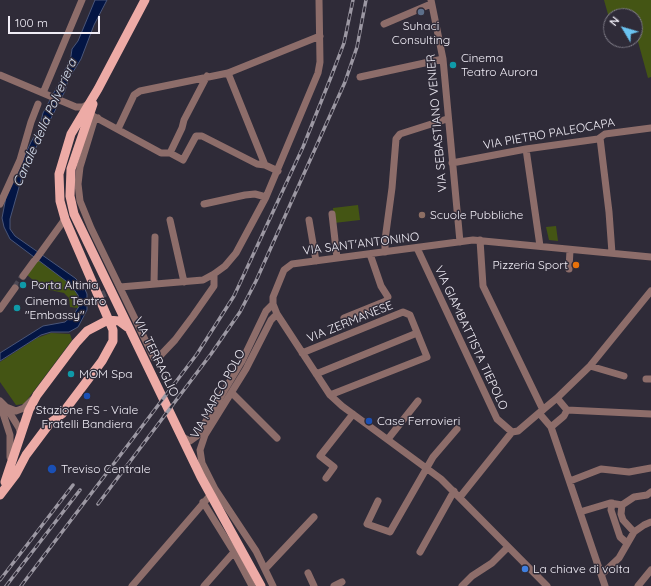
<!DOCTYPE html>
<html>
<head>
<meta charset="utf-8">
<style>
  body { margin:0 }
  #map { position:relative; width:651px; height:586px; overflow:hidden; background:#2f2b38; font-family:Quicksand,sans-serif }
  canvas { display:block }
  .north { position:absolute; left:603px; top:8px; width:40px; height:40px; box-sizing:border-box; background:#2f2b38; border:1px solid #7c7984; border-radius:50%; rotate:308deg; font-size:11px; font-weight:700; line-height:16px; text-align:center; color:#f0edf6 }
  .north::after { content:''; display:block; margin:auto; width:14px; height:18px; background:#6ac3f1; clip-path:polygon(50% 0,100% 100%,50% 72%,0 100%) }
  .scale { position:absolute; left:8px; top:16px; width:92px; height:18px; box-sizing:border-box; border:2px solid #f0edf6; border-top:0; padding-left:5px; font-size:12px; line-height:14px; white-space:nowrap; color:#f0edf6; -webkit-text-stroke:3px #2f2b38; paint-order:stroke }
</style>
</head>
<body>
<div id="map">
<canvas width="651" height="586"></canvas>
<div class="north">N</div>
<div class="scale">100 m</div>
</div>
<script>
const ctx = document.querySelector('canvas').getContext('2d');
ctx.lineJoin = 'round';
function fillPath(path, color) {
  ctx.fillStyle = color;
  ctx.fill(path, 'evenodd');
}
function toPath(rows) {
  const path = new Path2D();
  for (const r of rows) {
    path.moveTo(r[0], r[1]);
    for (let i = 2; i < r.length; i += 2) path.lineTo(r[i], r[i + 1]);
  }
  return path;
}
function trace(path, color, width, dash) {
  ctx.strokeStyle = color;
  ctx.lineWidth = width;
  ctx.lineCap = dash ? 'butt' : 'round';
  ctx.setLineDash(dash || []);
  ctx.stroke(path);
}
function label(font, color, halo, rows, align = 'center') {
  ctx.font = font + ' Quicksand,sans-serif';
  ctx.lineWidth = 3;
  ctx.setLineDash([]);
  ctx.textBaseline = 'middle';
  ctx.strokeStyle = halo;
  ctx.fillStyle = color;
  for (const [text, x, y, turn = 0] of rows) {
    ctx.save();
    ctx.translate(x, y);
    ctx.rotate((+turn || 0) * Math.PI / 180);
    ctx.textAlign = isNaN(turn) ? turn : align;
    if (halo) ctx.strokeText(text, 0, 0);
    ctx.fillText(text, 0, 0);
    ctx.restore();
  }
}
fillPath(toPath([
  [604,0,651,0,651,77,648,78,637,38,638,33,635,32,635,16,611,16,611,25],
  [358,205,360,220,334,223,333,208],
  [556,226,558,241,549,240,546,227],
  [38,259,73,286,80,301,78,308,70,307,69,298,64,293,40,288,31,282,33,280,27,275],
  [51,333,70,334,72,340,24,404,16,405,0,382,0,362,37,338]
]), '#445514');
const water = toPath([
  [95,0,107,0,94,25,81,59,68,80,65,91,23,173,10,219,10,229,15,236,75,278,84,287,87,294,87,310,78,327,69,332,51,332,41,335,0,361,0,353,43,326,65,322,74,314,80,305,78,295,70,284,10,239,4,227,2,218,6,197,31,142,39,129,43,113,59,83,71,56,72,49,78,41,95,0]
]);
fillPath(water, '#031544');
trace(water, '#4a5679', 1);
trace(toPath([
  [15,288,23,276],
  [99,296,120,287]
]), '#4c4854', 7, [7, 3.5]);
trace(toPath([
  [431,0,443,59,460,242],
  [384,24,431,4],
  [228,73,265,165,278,171],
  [0,75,76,107,83,107,90,103],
  [360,77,443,59],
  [43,93,82,0],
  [93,116,161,153,170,153,183,160,196,136,202,136,257,164,265,165],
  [98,118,94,121,80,167,78,184,80,201,91,228,154,358,157,359,175,340,193,316,214,286,214,274],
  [118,129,134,95,140,91,228,73,320,36],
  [600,138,609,212,612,253],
  [526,149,540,246],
  [170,153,182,128,184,120,207,76],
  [452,163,526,149,598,139,605,134,651,128],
  [0,204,20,160,31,122,38,104],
  [204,204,245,195,255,194,266,197],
  [332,214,337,258],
  [170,220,184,282],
  [309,220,316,261],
  [480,240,483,286,543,410],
  [417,248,497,419,512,432],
  [385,252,385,240,392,188,396,139,400,134,447,119],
  [36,259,65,219],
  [569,269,570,250],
  [23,276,34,261],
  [154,284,155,237],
  [120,287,203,280,214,274,225,266,236,253,266,197,318,73,320,62,319,0],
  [0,309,15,288],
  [344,318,386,301,388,297,381,286,370,254],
  [302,353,403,312,410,315,427,357,330,395],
  [590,366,624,376],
  [316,374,417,333],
  [646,379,651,379],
  [232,393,277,438],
  [557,398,590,366,651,291],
  [557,398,567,410,564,416,551,427,539,413,557,398],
  [0,401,6,407,16,411,24,408,32,400],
  [0,404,10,435,10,457],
  [6,407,19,428,21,436],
  [567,410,651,414],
  [551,427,605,586],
  [182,437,190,441,197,436,242,361,266,311,273,304],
  [388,439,418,401],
  [326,478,334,467,320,456,353,414],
  [570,481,601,469,629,472,651,468],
  [460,497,512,432,518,431,539,413],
  [378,501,367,524,390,532,433,457,457,429],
  [203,502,234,552,252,586],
  [612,503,611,510,620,537,627,543],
  [580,512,610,503,622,505],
  [634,532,623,520,621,514,622,505,634,497,647,495,651,492],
  [420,552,454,491],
  [265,569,314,517],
  [308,573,314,586],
  [602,574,619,558,634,532,644,525,651,522],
  [132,586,213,492],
  [204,586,234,552],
  [273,586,256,551,215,489,202,463,200,450,205,435,246,369,271,320,277,314],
  [334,586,342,582],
  [462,586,472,576,492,563,508,547],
  [547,586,441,479,342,406,330,395,277,314,273,304,273,297,284,270,292,264,473,240,651,257],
  [638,586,651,570]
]), '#8d6d6a', 7);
trace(toPath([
  [93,104,71,169,70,196,74,214,201,477,261,586],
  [5,482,29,410,37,395,76,343,87,331,108,320,119,321,127,327],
  [0,495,16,474,26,455,50,423,62,414,102,361,113,341,113,330,65,219,60,201,59,174,71,134,98,89,145,0]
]), '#edaba6', 9);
const rail = toPath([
  [98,504,211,354,240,312,256,281,345,82,357,47,366,0],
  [0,580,73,485],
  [6,586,80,490],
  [21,586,197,354,234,296,303,147,331,77,344,43,353,0]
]);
trace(rail, '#9c98a3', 3.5);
trace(rail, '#2f2b38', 2, [6]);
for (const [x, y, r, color] of [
  [421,12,4,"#5c6f8a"],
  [453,65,4,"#0f9aa8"],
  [422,215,4,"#8d6e63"],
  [576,265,4,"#e8710a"],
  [23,285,4,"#0f9aa8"],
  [17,308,4,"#0f9aa8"],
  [71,374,4,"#0f9aa8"],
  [87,396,4,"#1a4fb4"],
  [369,421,4,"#1a4fb4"],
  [52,469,5,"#1a4fb4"],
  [525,569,4,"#3f7fe0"]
]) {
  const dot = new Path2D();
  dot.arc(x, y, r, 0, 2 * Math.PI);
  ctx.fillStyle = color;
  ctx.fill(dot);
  trace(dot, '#2f2b38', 1.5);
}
label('12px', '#f0edf6', '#2f2b38', [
  ["Suhaci",421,26,"center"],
  ["Consulting",421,40,"center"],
  ["Cinema",461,58],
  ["Teatro Aurora",461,72],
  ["Scuole Pubbliche",430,215],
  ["Pizzeria Sport",568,265,"right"],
  ["Porta Altinia",31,285],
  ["Cinema Teatro",25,301],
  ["\"Embassy\"",25,315],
  ["MOM Spa",79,374],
  ["Stazione FS - Viale",87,410,"center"],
  ["Fratelli Bandiera",87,424,"center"],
  ["Case Ferrovieri",377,421],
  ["Treviso Centrale",61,469],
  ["La chiave di volta",533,569]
], 'left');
label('12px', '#f0edf6', '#2f2b38', [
  ["VIA SEBASTIANO VENIER",437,123,-95],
  ["VIA PIETRO PALEOCAPA",549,134,-10],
  ["VIA SANT'ANTONINO",361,244,-7],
  ["VIA ZERMANESE",350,322,-22],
  ["VIA GIAMBATTISTA TIEPOLO",471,338,65],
  ["VIA TERRAGLIO",156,357,64],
  ["VIA MARCO POLO",218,394,-61]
]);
label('italic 13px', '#d7e0f0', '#2f2b38', [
  ["Canale della Polveriera",45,123,-66]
]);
</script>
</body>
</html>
